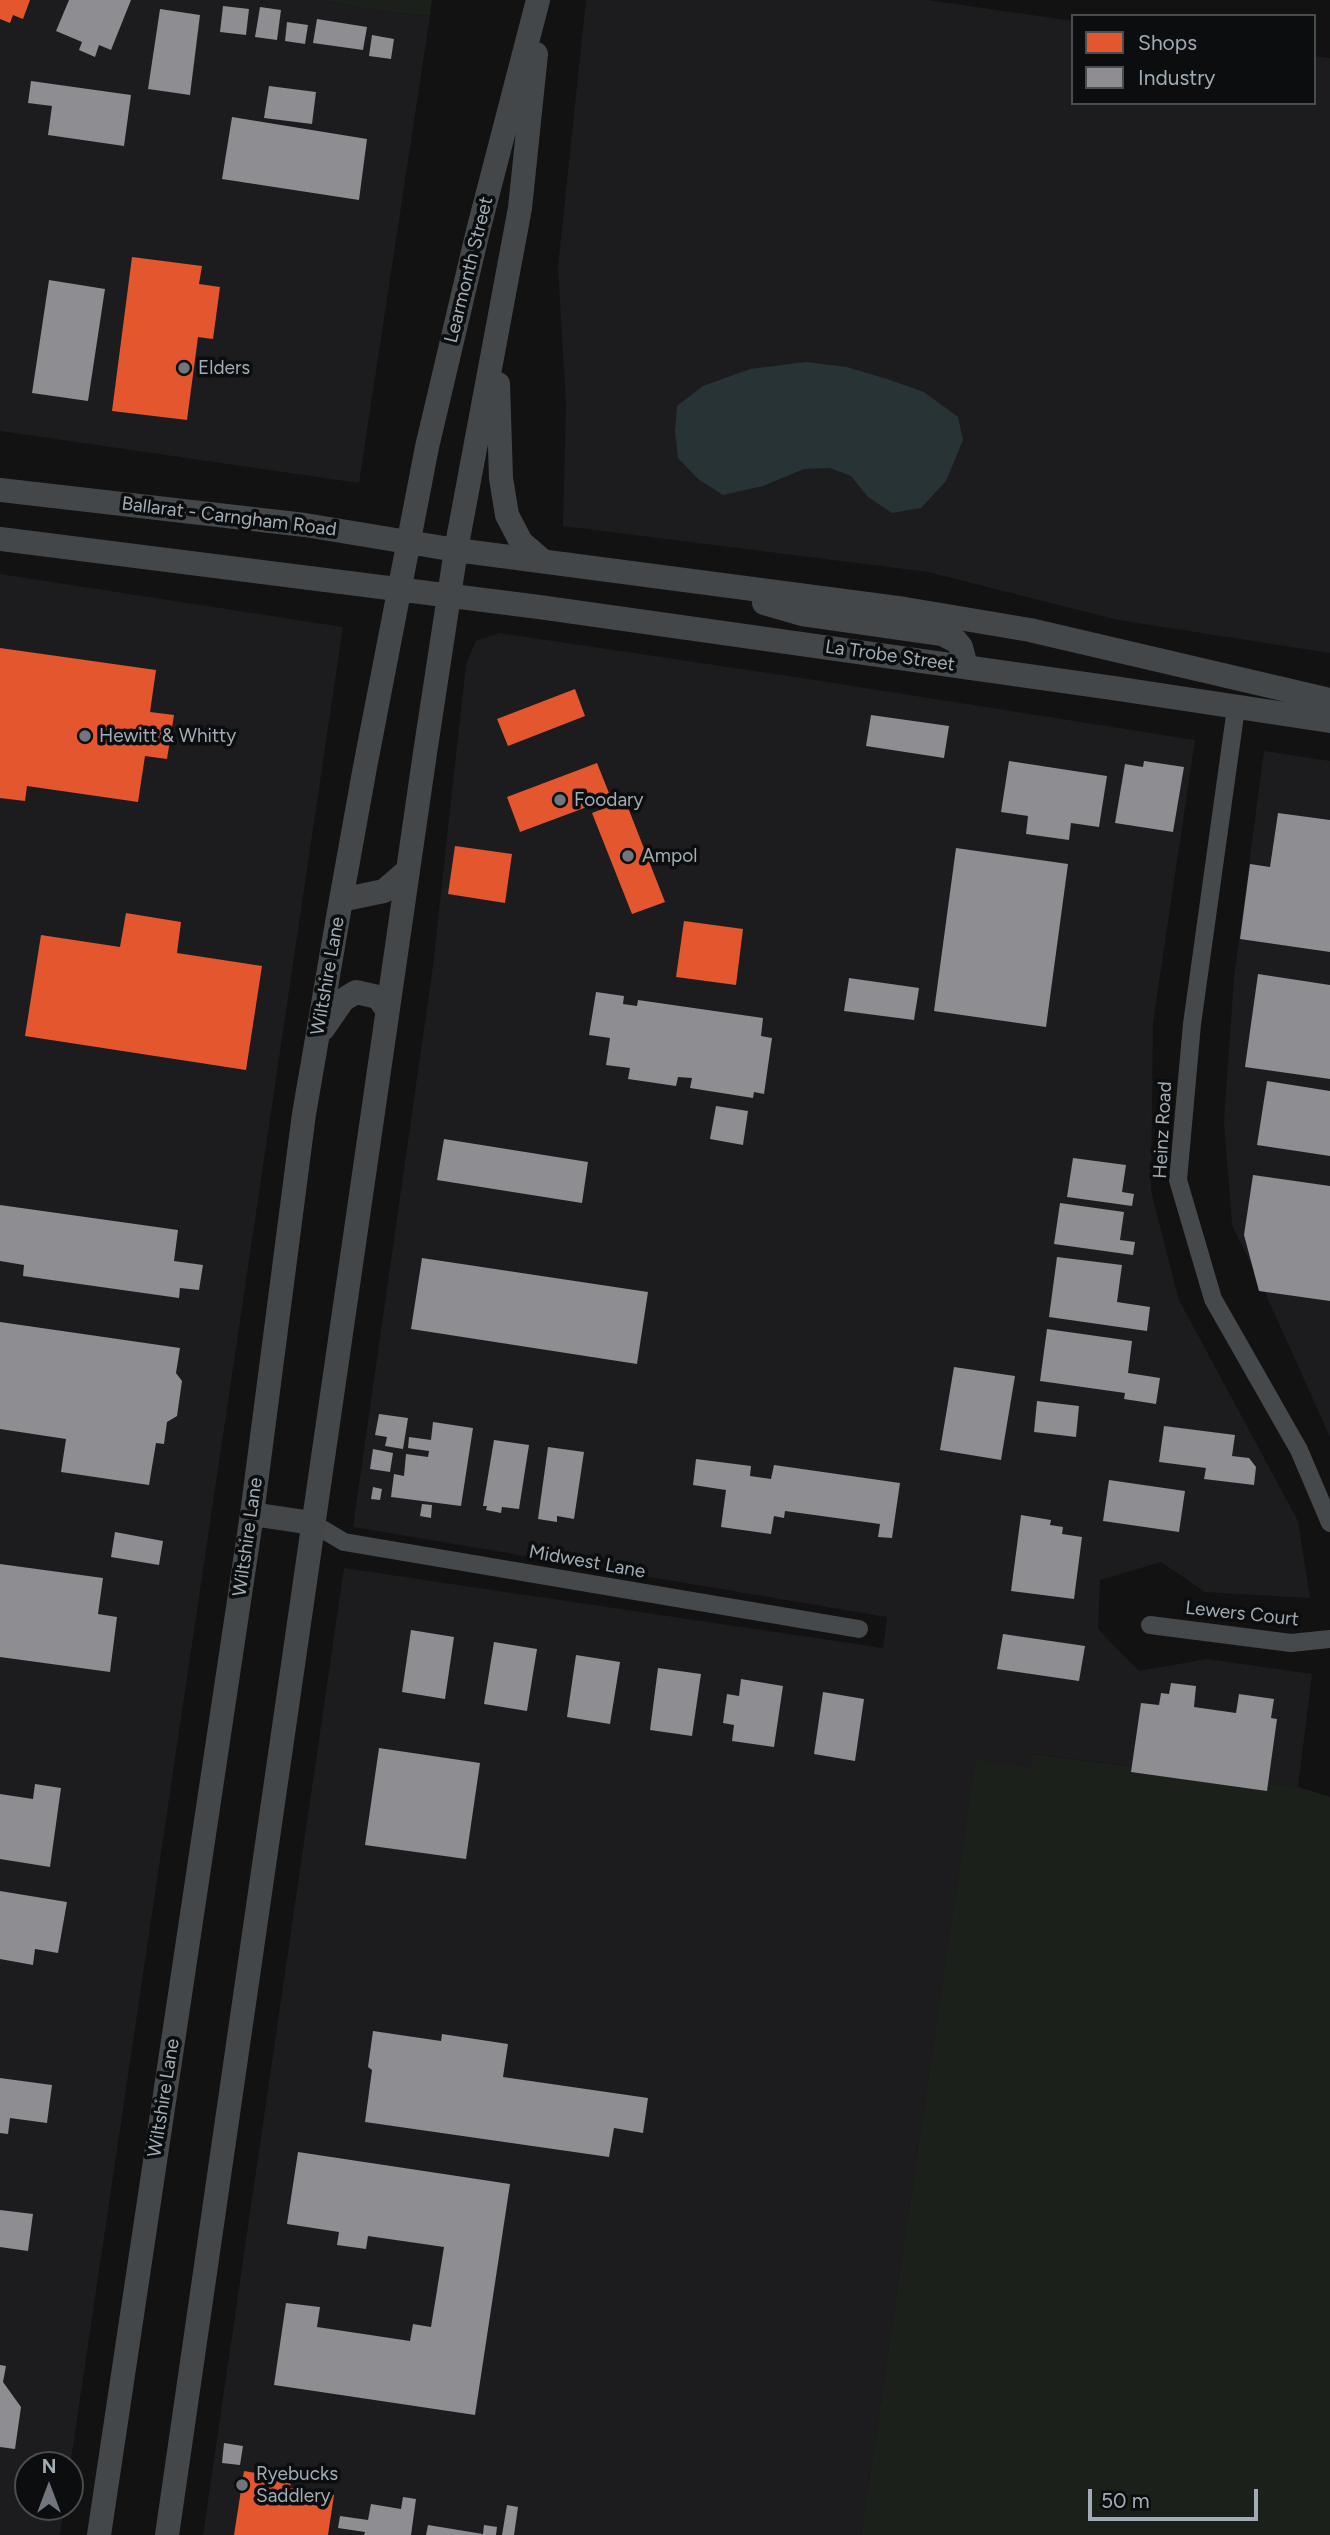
<!DOCTYPE html>
<html>
<head>
<meta charset="utf-8">
<style>
  body { margin:0 }
  #map { position:relative; width:1330px; height:2535px; overflow:hidden; background:#121212; font-family:Figtree,sans-serif }
  canvas { display:block }
  .legend { position:absolute; left:1071px; top:14px; width:245px; height:91px; box-sizing:border-box; background:#0c0d0e; border:2px solid #484d50; margin:0; padding:9px 12px; list-style:none; font-size:21px; color:#a2acb4 }
  .legend li { display:flex; align-items:center; gap:14px; height:35px }
  .legend b { width:35px; border:2px solid #484d50 }
  .north { position:absolute; left:14px; top:2451px; width:70px; height:70px; box-sizing:border-box; background:#0c0d0e; border:2px solid #484d50; border-radius:50%; rotate:0deg; font-size:19px; font-weight:700; line-height:28px; text-align:center; color:#a2acb4 }
  .north::after { content:''; display:block; margin:auto; width:24px; height:32px; background:#70767b; clip-path:polygon(50% 0,100% 100%,50% 72%,0 100%) }
  .scale { position:absolute; left:1088px; top:2489px; width:170px; height:32px; box-sizing:border-box; border:4px solid #a2acb4; border-top:0; padding-left:9px; font-size:21px; line-height:24px; white-space:nowrap; color:#a2acb4; -webkit-text-stroke:5px #0c0d0e; paint-order:stroke }
</style>
</head>
<body>
<div id="map">
<canvas width="1330" height="2535"></canvas>
<ul class="legend">
<li><b style="height:19px;background:#e4572e"></b>Shops</li>
<li><b style="height:19px;background:#8d8d92"></b>Industry</li>
</ul>
<div class="north">N</div>
<div class="scale">50 m</div>
</div>
<script>
const ctx = document.querySelector('canvas').getContext('2d');
ctx.lineJoin = 'round';
function fillPath(path, color) {
  ctx.fillStyle = color;
  ctx.fill(path, 'evenodd');
}
function toPath(rows) {
  const path = new Path2D();
  for (const r of rows) {
    path.moveTo(r[0], r[1]);
    for (let i = 2; i < r.length; i += 2) path.lineTo(r[i], r[i + 1]);
  }
  return path;
}
function trace(path, color, width, dash) {
  ctx.strokeStyle = color;
  ctx.lineWidth = width;
  ctx.lineCap = dash ? 'butt' : 'round';
  ctx.setLineDash(dash || []);
  ctx.stroke(path);
}
function label(font, color, halo, rows, align = 'center') {
  ctx.font = font + ' Figtree,sans-serif';
  ctx.lineWidth = 7;
  ctx.setLineDash([]);
  ctx.textBaseline = 'middle';
  ctx.strokeStyle = halo;
  ctx.fillStyle = color;
  for (const [text, x, y, turn = 0] of rows) {
    ctx.save();
    ctx.translate(x, y);
    ctx.rotate((+turn || 0) * Math.PI / 180);
    ctx.textAlign = isNaN(turn) ? turn : align;
    if (halo) ctx.strokeText(text, 0, 0);
    ctx.fillText(text, 0, 0);
    ctx.restore();
  }
}
fillPath(toPath([
  [0,0,320,0,380,11,430,16,359,483,0,431],
  [586,0,927,0,1073,21,1073,103,1314,103,1314,56,1330,58,1330,653,1118,620,928,572,563,526,566,404,558,267],
  [0,574,343,627,70,2466,28,2465,28,2507,64,2507,60,2535,0,2535],
  [499,633,789,676,1195,740,1153,1023,1151,1191,1179,1300,1298,1521,1310,1598,1205,1592,1161,1562,1100,1580,1098,1629,1139,1671,1207,1659,1312,1674,1298,1787,1033,1754,1030,1768,975,1761,861,2535,203,2535,344,1568,883,1648,887,1617,353,1527,433,966,466,664,476,641],
  [1264,751,1330,761,1330,1437,1266,1295,1232,1225,1224,1121,1234,978]
]), '#1c1c1e');
fillPath(toPath([
  [320,0,432,0,430,16,380,11],
  [1032,1754,1298,1787,1330,1797,1330,2535,861,2535,975,1760,1030,1767]
]), '#1b201a');
fillPath(toPath([
  [806,362,847,367,887,379,924,392,958,417,963,440,946,481,921,508,892,513,868,497,851,476,830,468,804,469,763,486,723,495,698,479,678,458,675,431,677,406,703,386,750,369]
]), '#273335');
fillPath(toPath([
  [0,0,30,0,23,19,13,15,10,23,0,19],
  [132,257,202,266,199,284,220,287,213,339,198,337,187,420,112,411],
  [0,648,156,670,150,712,174,715,167,759,145,756,138,802,27,786,25,801,0,798],
  [575,689,585,716,508,746,497,719],
  [597,763,611,798,520,832,507,797],
  [625,800,665,902,632,914,592,813],
  [455,846,512,854,505,903,448,894],
  [126,913,181,922,177,953,262,966,246,1070,25,1036,41,935,120,947],
  [684,921,743,929,736,985,676,977],
  [244,2471,291,2479,290,2488,334,2495,328,2535,234,2535]
]), '#e4572e');
fillPath(toPath([
  [69,0,131,0,111,50,99,45,95,57,79,50,82,42,56,31],
  [223,6,249,9,246,35,220,32],
  [260,7,281,10,277,40,255,37],
  [160,9,200,15,190,95,148,89],
  [317,19,367,27,363,50,313,43],
  [287,22,308,25,305,44,285,41],
  [372,35,394,39,391,59,369,56],
  [31,81,131,95,124,146,48,135,52,106,28,103],
  [269,86,316,92,312,124,264,118],
  [232,117,367,139,359,200,222,179],
  [49,280,105,289,88,401,32,393],
  [871,715,949,726,944,758,866,746],
  [1009,761,1107,776,1099,827,1071,823,1069,840,1026,834,1028,816,1001,812],
  [1144,761,1184,767,1173,832,1115,823,1125,764,1143,767],
  [1278,813,1330,820,1330,952,1240,939,1250,864,1270,867],
  [956,848,1068,864,1046,1027,934,1011],
  [1258,974,1330,985,1330,1079,1245,1067],
  [849,978,919,988,914,1020,844,1011],
  [596,992,624,996,623,1004,637,1006,638,1000,763,1018,761,1036,772,1038,764,1094,754,1092,753,1098,690,1088,692,1078,678,1077,676,1086,628,1079,630,1068,606,1065,610,1038,589,1035],
  [1267,1081,1330,1091,1330,1156,1257,1145],
  [716,1106,748,1111,743,1145,710,1139],
  [444,1139,588,1162,582,1203,437,1180],
  [1073,1158,1126,1165,1122,1192,1134,1194,1132,1206,1067,1197],
  [1253,1175,1330,1186,1330,1301,1259,1291,1244,1235],
  [1060,1203,1124,1212,1120,1240,1135,1242,1133,1255,1054,1244],
  [0,1205,178,1230,174,1261,203,1265,199,1290,180,1288,179,1298,23,1276,24,1265,0,1261],
  [1057,1257,1122,1265,1117,1302,1150,1307,1147,1331,1049,1317],
  [422,1258,648,1292,637,1364,411,1329],
  [0,1322,180,1348,176,1373,182,1381,177,1416,167,1422,164,1444,156,1443,149,1485,61,1472,66,1439,0,1429],
  [1047,1329,1132,1341,1128,1373,1160,1378,1156,1404,1124,1399,1125,1393,1040,1381],
  [954,1367,1015,1376,1001,1460,940,1450],
  [1037,1401,1079,1406,1076,1437,1034,1432],
  [379,1414,408,1418,403,1449,385,1446,387,1437,375,1435],
  [433,1422,473,1428,461,1506,391,1497,394,1474,404,1476,406,1454,428,1457,429,1451,408,1448,409,1437,431,1440],
  [1164,1426,1235,1435,1232,1456,1249,1458,1256,1467,1254,1485,1204,1479,1206,1468,1159,1462],
  [494,1440,529,1445,519,1509,502,1507,501,1513,486,1510,487,1506,483,1506],
  [548,1447,584,1452,574,1519,557,1516,557,1522,538,1519],
  [373,1449,393,1453,390,1472,370,1469],
  [696,1459,751,1466,750,1476,771,1479,774,1465,900,1483,892,1538,878,1537,880,1524,785,1511,784,1518,774,1516,771,1534,721,1527,726,1490,693,1485],
  [1109,1480,1185,1491,1179,1532,1103,1521],
  [373,1487,382,1489,380,1500,371,1499],
  [422,1504,432,1505,431,1518,420,1516],
  [1021,1515,1051,1520,1050,1525,1063,1527,1062,1534,1082,1537,1074,1599,1011,1591],
  [115,1532,163,1541,159,1565,111,1557],
  [0,1564,103,1578,98,1614,117,1617,110,1672,0,1657],
  [411,1630,454,1637,445,1699,402,1692],
  [1003,1634,1085,1646,1079,1681,997,1669],
  [494,1642,537,1649,527,1711,484,1704],
  [576,1655,620,1662,610,1724,567,1717],
  [658,1668,701,1674,692,1736,650,1730],
  [741,1679,783,1686,774,1747,732,1741,734,1725,723,1723,727,1694,739,1696],
  [1171,1683,1196,1686,1194,1707,1236,1713,1239,1694,1274,1699,1271,1718,1277,1719,1267,1791,1131,1772,1141,1703,1159,1705,1161,1693,1169,1694],
  [823,1692,864,1699,855,1761,814,1754],
  [379,1748,480,1763,466,1859,365,1845],
  [35,1784,61,1788,50,1867,0,1859,0,1794,33,1799],
  [0,1891,67,1902,58,1953,35,1949,33,1965,0,1959],
  [373,2031,441,2041,442,2034,508,2044,503,2077,648,2098,643,2133,614,2128,609,2157,365,2122,372,2070,368,2067],
  [0,2078,52,2085,47,2123,10,2118,8,2134,0,2133],
  [298,2152,510,2184,475,2415,274,2385,286,2303,320,2307,317,2327,410,2341,413,2324,431,2327,444,2247,368,2236,366,2249,337,2245,339,2232,287,2224],
  [0,2210,33,2214,28,2251,0,2247],
  [0,2365,6,2366,3,2382,21,2407,15,2449,0,2447],
  [224,2443,243,2446,240,2465,222,2463],
  [403,2497,416,2499,411,2535,364,2535,365,2532,338,2528,340,2516,368,2520,371,2504,401,2509],
  [507,2505,518,2507,514,2535,502,2535],
  [428,2525,483,2534,484,2525,497,2527,496,2535,426,2535]
]), '#8d8d92');
trace(toPath([
  [1236,708,1192,1024,1178,1180,1213,1299,1299,1450,1330,1523],
  [312,1523,344,1542,859,1629],
  [1150,1625,1291,1643,1330,1639]
]), '#46494b', 18);
trace(toPath([
  [498,384,501,478,507,515,521,542,543,561],
  [0,490,305,525,456,550,905,609,1030,630,1330,700],
  [0,539,539,607,1113,688,1330,721],
  [764,603,802,614,942,634,956,641,961,647,966,667],
  [341,900,384,891,407,871],
  [323,1029,343,1000,356,992,378,997,387,1010],
  [252,1514,312,1523],
  [99,2535,252,1514,304,1114,341,900,365,767,427,447,478,231,538,0],
  [167,2535,425,753,456,550,520,208,536,54]
]), '#444749', 24);
for (const [x, y, r, color] of [
  [184,368,7,"#70767b"],
  [85,736,7,"#70767b"],
  [560,800,7,"#70767b"],
  [628,856,7,"#70767b"],
  [242,2485,7,"#70767b"]
]) {
  const dot = new Path2D();
  dot.arc(x, y, r, 0, 2 * Math.PI);
  ctx.fillStyle = color;
  ctx.fill(dot);
  trace(dot, '#0c0d0e', 2.5);
}
label('19px', '#a2acb4', '#0c0d0e', [
  ["Learmonth Street",469,270,-76],
  ["Ballarat - Carngham Road",229,517,7],
  ["La Trobe Street",890,656,8],
  ["Wiltshire Lane",328,976,-80],
  ["Heinz Road",1163,1130,-87],
  ["Wiltshire Lane",248,1537,-82],
  ["Midwest Lane",587,1562,10],
  ["Lewers Court",1242,1614,6],
  ["Wiltshire Lane",164,2098,-81]
]);
label('19px', '#a2acb4', '#0c0d0e', [
  ["Elders",198,368],
  ["Hewitt & Whitty",99,736],
  ["Foodary",574,800],
  ["Ampol",642,856],
  ["Ryebucks",256,2474],
  ["Saddlery",256,2496]
], 'left');
</script>
</body>
</html>
